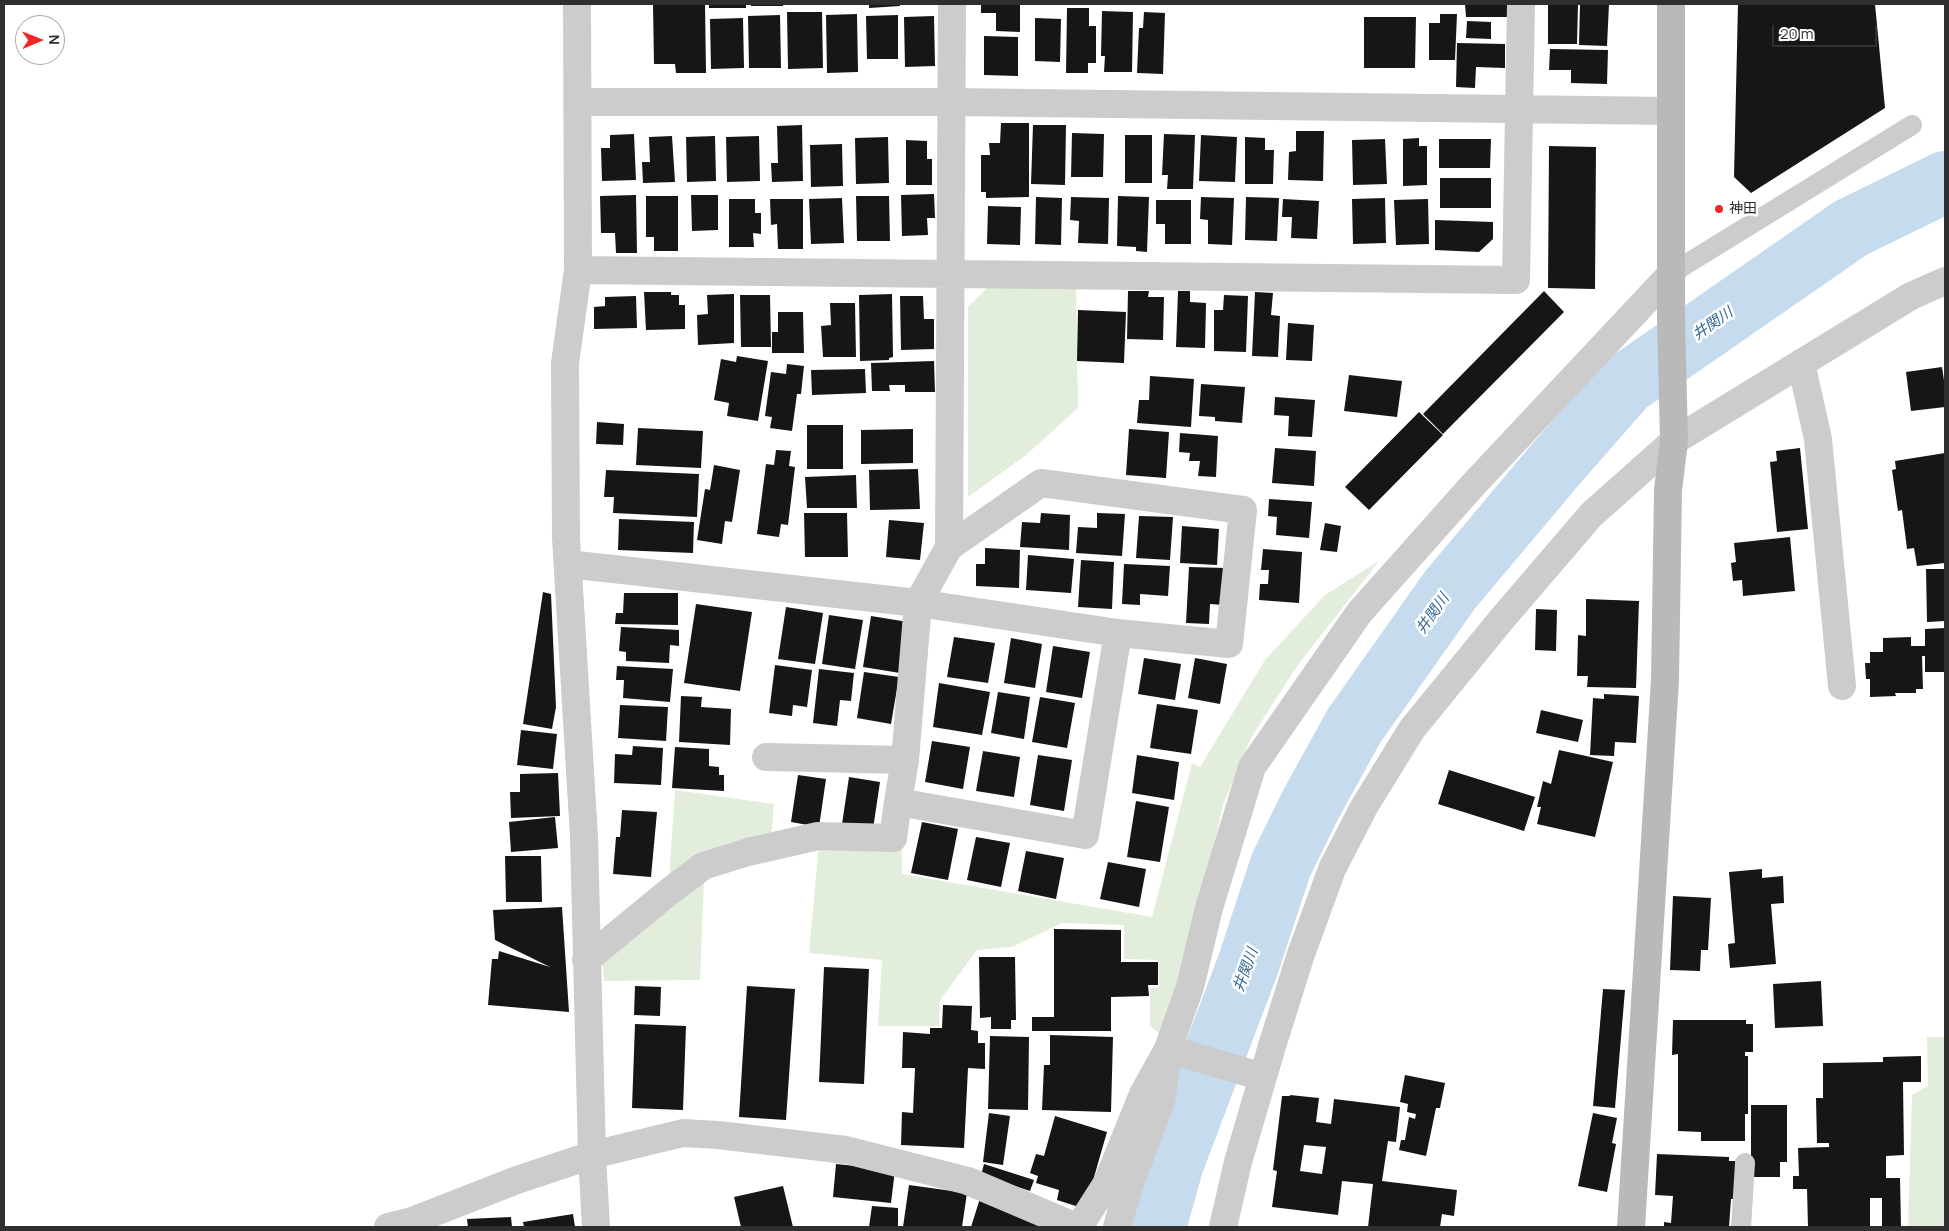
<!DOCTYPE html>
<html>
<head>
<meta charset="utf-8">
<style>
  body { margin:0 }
  #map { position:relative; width:1949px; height:1231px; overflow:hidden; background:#fff; font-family:Manrope,sans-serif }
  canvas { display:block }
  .frame { position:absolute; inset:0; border:5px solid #2f2f2f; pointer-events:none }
  .north { position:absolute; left:15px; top:15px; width:50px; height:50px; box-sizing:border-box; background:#fff; border:1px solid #acacac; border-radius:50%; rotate:89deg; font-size:14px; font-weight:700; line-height:20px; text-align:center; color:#2f2f2f }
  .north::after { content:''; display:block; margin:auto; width:18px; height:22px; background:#f12825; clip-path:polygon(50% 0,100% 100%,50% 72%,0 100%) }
  .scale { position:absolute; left:1772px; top:25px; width:105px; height:22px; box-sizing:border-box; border:2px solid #2f2f2f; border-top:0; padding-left:6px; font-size:15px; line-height:18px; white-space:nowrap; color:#2f2f2f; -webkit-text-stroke:4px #fff; paint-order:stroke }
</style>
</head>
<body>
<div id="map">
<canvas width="1949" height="1231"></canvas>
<div class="frame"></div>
<div class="north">N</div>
<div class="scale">20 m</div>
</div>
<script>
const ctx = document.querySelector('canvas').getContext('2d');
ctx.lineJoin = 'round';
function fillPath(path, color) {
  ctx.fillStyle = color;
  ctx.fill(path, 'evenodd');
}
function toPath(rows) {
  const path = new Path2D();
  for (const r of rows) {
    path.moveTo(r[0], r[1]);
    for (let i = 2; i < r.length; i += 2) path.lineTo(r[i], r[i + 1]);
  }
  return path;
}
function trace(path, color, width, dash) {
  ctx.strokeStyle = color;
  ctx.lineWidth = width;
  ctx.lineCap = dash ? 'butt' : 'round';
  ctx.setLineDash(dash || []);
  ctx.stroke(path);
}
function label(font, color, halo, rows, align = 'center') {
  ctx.font = font + ' Manrope,"Noto Sans JP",sans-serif';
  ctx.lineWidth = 5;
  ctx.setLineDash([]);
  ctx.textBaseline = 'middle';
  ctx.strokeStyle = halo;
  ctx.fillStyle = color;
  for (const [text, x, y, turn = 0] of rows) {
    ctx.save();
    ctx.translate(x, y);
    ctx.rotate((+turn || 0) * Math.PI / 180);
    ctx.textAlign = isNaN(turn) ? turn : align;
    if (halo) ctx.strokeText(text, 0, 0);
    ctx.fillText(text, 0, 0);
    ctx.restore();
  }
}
fillPath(toPath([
  [1076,286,1078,408,1026,455,968,497,968,307,988,287],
  [1379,561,1297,666,1251,738,1223,805,1191,948,1163,1036,1150,1026,1150,988,1159,987,1158,960,1124,959,1124,925,1062,923,1012,947,977,950,940,1000,939,1026,878,1026,882,960,809,953,819,843,902,847,902,874,1152,917,1192,763,1200,767,1265,660,1325,595],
  [675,790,774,804,771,838,669,880],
  [704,877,700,980,604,981,602,959],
  [1927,1037,1945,1037,1945,1227,1908,1227,1912,1095,1928,1086]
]), '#e3eddb');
trace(toPath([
  [1155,1227,1173,1163,1248,965,1281,865,1311,804,1354,726,1450,590,1555,465,1626,384,1851,228,1945,182]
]), '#c6dbee', 62);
fillPath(toPath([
  [653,4,705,4,706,73,676,73,675,64,654,64],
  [709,4,746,4,746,8,709,8],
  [751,4,783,4,783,6,751,6],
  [869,4,900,4,900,6,869,8],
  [981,4,1020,4,1020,32,996,31,996,13,981,13],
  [1465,4,1507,4,1508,17,1466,17],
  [1548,4,1578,4,1577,44,1548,44],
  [1580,4,1609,4,1607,46,1579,45],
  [1738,4,1875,4,1885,108,1751,193,1734,177],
  [1067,8,1089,8,1089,26,1096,26,1096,63,1088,63,1088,73,1066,73],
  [1102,11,1133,12,1132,72,1104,72,1105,56,1101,56],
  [787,12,822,12,823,68,788,69],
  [1144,12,1165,13,1163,74,1137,73,1139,28,1143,28],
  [857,14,858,72,827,73,826,15],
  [1440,14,1457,14,1455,60,1429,60,1429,23,1440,23],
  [780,15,781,68,749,68,748,16],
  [898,15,898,59,867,59,866,16],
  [934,16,935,66,905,67,904,17],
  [1364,17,1416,17,1415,68,1364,68],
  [743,18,744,68,711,69,710,19],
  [1035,18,1061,19,1060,62,1035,61],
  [1467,21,1491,22,1491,39,1466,38],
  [984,36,1018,37,1018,76,984,75],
  [1457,43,1505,44,1505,68,1476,67,1475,88,1456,87],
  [1550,49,1608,50,1607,84,1571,83,1571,70,1549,70],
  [1001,123,1029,123,1029,197,986,198,986,192,981,192,981,155,990,155,989,143,1000,143],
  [802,125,803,181,772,182,771,163,778,163,777,126],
  [1033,125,1066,125,1065,185,1031,184],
  [1296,131,1324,131,1323,181,1288,180,1289,152,1296,151],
  [1072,133,1104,134,1103,177,1071,177],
  [634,134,636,180,602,181,601,148,610,148,610,135],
  [1164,134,1195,135,1193,189,1167,189,1168,175,1162,175],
  [1125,135,1152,135,1152,183,1125,183],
  [1201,135,1237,137,1235,182,1199,181],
  [672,136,675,182,643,183,642,162,650,162,649,137],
  [715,136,716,181,687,182,686,137],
  [759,136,760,181,727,182,726,137],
  [888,137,889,183,856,184,855,138],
  [1245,137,1265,138,1265,150,1274,150,1273,184,1245,184],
  [1419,138,1419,146,1427,146,1427,185,1403,186,1403,139],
  [1385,139,1387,184,1353,185,1352,140],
  [1439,139,1491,139,1490,168,1439,168],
  [906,140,927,141,927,159,932,159,932,185,906,185],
  [842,144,843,186,811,187,810,145],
  [1549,146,1596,147,1595,289,1548,288],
  [1440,178,1491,178,1491,208,1440,208],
  [934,194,935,218,927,218,928,235,902,236,901,195],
  [636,195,637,253,616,253,615,233,601,233,600,196],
  [691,195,718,195,718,230,692,231],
  [646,196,678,196,678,251,654,251,654,237,646,237],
  [856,196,889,196,890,241,857,241],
  [1118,196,1149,197,1147,252,1136,251,1136,247,1117,246],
  [1036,197,1062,198,1061,245,1035,244],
  [1071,197,1109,198,1108,244,1078,243,1079,221,1070,220],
  [1201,197,1234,198,1232,245,1208,244,1208,220,1200,219],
  [1246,197,1279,198,1277,241,1245,240],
  [842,198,844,243,811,244,809,199],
  [1385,198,1386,243,1353,244,1352,199],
  [729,199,755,199,755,213,761,213,761,234,753,233,754,247,729,247],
  [770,199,803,199,803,249,778,249,777,224,771,225],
  [1283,199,1319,201,1317,239,1291,238,1292,217,1282,217],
  [1428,199,1429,244,1396,245,1394,200],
  [1156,200,1191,200,1191,244,1165,244,1165,224,1156,224],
  [988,206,1021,207,1020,245,987,244],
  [1435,220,1493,222,1493,239,1479,252,1435,250],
  [1128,291,1149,291,1148,297,1164,297,1163,340,1127,339],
  [1178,291,1190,291,1190,302,1206,303,1205,348,1176,347],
  [1544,291,1564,312,1443,434,1423,414],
  [644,292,671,292,671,295,679,295,679,305,685,305,685,329,646,330],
  [1255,292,1273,293,1271,315,1280,316,1278,357,1252,356],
  [734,294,734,343,698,345,697,315,708,314,707,295],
  [892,294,893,357,889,358,889,360,860,361,859,295],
  [740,295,770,295,771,347,741,347],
  [1224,295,1248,296,1246,352,1214,351,1214,310,1223,310],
  [636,296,637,328,594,329,594,307,605,306,605,297],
  [900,296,923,296,924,319,934,319,934,349,901,350],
  [830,303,855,303,856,357,823,357,821,326,831,325],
  [1078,310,1126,312,1124,363,1077,361],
  [778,312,803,312,804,353,772,353,772,332,778,332],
  [1288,323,1314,325,1312,361,1286,360],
  [737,356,768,361,758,421,727,416,729,403,714,400,721,359,736,362],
  [934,361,935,392,905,392,905,385,889,385,890,391,872,391,871,363],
  [787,364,804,366,801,394,797,394,792,431,770,428,772,417,765,416,771,372,786,374],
  [1942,367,1945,387,1945,407,1911,411,1906,372],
  [865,369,866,393,812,395,811,370],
  [1349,375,1402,381,1397,417,1344,411],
  [1150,376,1194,379,1191,427,1137,423,1139,400,1149,400],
  [1201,384,1245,387,1242,423,1215,421,1215,417,1199,416],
  [1275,397,1315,400,1312,437,1288,436,1289,416,1274,415],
  [1419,412,1443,435,1369,510,1345,487],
  [597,422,624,424,623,445,596,444],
  [807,425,843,425,843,469,807,469],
  [638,428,703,431,701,468,636,465],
  [913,429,913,463,861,464,861,430],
  [1129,429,1169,432,1166,478,1126,475],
  [1180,433,1218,436,1216,477,1198,476,1200,461,1189,461,1190,453,1179,452],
  [1275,448,1316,451,1314,486,1272,483],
  [1800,448,1808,529,1777,532,1770,462,1777,461,1776,451],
  [776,450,791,451,789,466,795,467,788,525,781,524,779,537,757,534,766,464,774,465],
  [1945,453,1945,563,1917,566,1914,548,1907,549,1902,510,1898,511,1892,470,1896,469,1895,461],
  [714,465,740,470,732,522,725,521,722,544,697,540,705,489,710,490],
  [918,469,920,509,870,510,869,470],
  [606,470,699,474,697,517,613,513,614,497,604,497],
  [856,475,857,508,807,508,805,477],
  [1269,499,1312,502,1309,538,1276,535,1277,517,1268,516],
  [804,513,847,513,848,557,805,557],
  [1041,513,1070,515,1069,550,1020,547,1022,522,1040,523],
  [1097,513,1125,514,1122,556,1076,553,1078,527,1097,528],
  [1139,516,1173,517,1170,560,1136,558],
  [619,519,694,522,693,553,618,550],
  [889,520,924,523,920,560,886,557],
  [1325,523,1341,526,1337,552,1320,550],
  [1182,526,1219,529,1217,565,1180,563],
  [1790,537,1795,591,1743,596,1742,580,1733,581,1731,563,1736,562,1734,543],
  [985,548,1020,550,1019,588,976,586,976,564,985,564],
  [1263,549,1302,552,1299,603,1259,600,1260,584,1268,584,1269,570,1261,570],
  [1028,555,1074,559,1071,593,1026,590],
  [1081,560,1114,562,1112,609,1078,607],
  [1124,564,1170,566,1168,596,1140,594,1140,605,1122,604],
  [1189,567,1226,568,1223,605,1210,604,1209,624,1186,623],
  [1926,569,1945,569,1945,621,1927,622],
  [543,592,551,594,556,707,552,729,523,724],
  [624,593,678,593,678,625,615,624,616,613,623,613],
  [1586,599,1639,601,1636,688,1587,687,1588,676,1577,676,1578,635,1586,636],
  [696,604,752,612,740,691,684,683],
  [786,607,823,613,815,664,778,659],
  [1536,609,1557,610,1556,651,1535,650],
  [829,615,863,620,855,669,822,664],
  [871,616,908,622,900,673,863,667],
  [621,627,679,630,679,646,670,645,669,663,626,661,626,652,619,651],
  [1945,628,1945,672,1925,672,1925,656,1922,656,1923,689,1916,689,1916,693,1895,693,1896,696,1870,697,1870,679,1866,679,1865,663,1870,663,1870,652,1883,652,1883,638,1911,637,1911,646,1925,646,1925,629],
  [954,637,995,643,988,683,947,677],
  [1011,638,1042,644,1035,688,1004,683],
  [1053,646,1090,652,1082,698,1046,692],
  [1144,658,1181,664,1175,700,1138,694],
  [1195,658,1227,664,1220,704,1188,698],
  [775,665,812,670,807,707,793,705,792,716,769,713],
  [617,666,673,669,670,702,623,698,624,680,616,680],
  [819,669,854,673,851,701,840,700,837,726,813,723],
  [864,672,899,677,891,724,857,718],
  [939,683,990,692,982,735,933,727],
  [998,692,1030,697,1024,739,991,733],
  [1604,694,1639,696,1636,743,1615,742,1614,756,1590,755,1593,698,1604,699],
  [681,696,702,697,701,707,731,709,730,745,679,742],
  [1040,697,1075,703,1067,748,1032,742],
  [1157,704,1198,710,1191,754,1150,748],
  [620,705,668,707,666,741,618,738],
  [1541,710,1583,720,1578,742,1536,733],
  [521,730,557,734,553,769,517,765],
  [932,741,970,747,963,789,925,782],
  [633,746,663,748,661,785,614,783,615,754,632,755],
  [675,747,709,749,709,766,719,767,719,775,724,775,724,791,672,788],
  [1559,750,1613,762,1595,837,1537,824,1541,807,1537,807,1543,781,1551,784],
  [983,751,1020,757,1014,797,976,791],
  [1038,755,1072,760,1064,811,1030,805],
  [1137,755,1179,762,1174,800,1132,793],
  [1449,770,1535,797,1524,831,1438,804],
  [558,773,560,816,511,818,510,792,520,792,520,774],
  [798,775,826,779,819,827,791,822],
  [849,777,880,782,873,829,842,824],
  [1136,801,1169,807,1160,862,1127,857],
  [622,810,657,812,651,877,613,874,616,837,620,837],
  [555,817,558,848,511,852,509,822],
  [922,822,958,829,948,880,911,873],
  [976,837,1010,843,1001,887,967,880],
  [1026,851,1064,858,1056,899,1018,891],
  [505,856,541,856,542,902,506,902],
  [1108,862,1146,869,1139,907,1100,899],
  [1762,869,1762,878,1783,876,1784,903,1771,904,1776,964,1730,968,1728,944,1735,943,1729,872],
  [1673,896,1711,898,1708,950,1701,950,1700,971,1670,970],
  [562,907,569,1012,488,1005,492,959,498,959,499,951,550,967,495,940,493,910],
  [1054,929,1121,930,1121,962,1158,962,1158,985,1148,985,1149,996,1111,997,1111,1031,1032,1031,1032,1017,1054,1017],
  [979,957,1015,957,1016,1020,1011,1020,1011,1029,991,1029,991,1017,980,1018],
  [824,967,869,969,864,1084,819,1082],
  [1821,981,1823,1026,1775,1028,1773,984],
  [635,986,661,987,660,1016,634,1015],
  [747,986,795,989,786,1120,739,1117],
  [1603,989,1625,990,1615,1108,1593,1106],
  [943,1005,972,1006,971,1030,978,1031,978,1043,985,1043,985,1069,968,1068,964,1148,901,1145,902,1112,913,1113,915,1068,902,1068,903,1032,930,1034,930,1028,942,1028],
  [1673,1020,1746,1020,1746,1024,1753,1024,1753,1052,1745,1052,1745,1056,1748,1056,1748,1114,1745,1114,1745,1141,1701,1141,1701,1132,1678,1131,1678,1054,1672,1055],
  [635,1024,686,1026,683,1110,632,1108],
  [1050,1035,1113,1037,1111,1112,1042,1110,1044,1065,1050,1065],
  [990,1036,1029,1037,1028,1110,988,1109],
  [1921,1056,1921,1082,1903,1082,1904,1155,1886,1156,1886,1178,1900,1178,1901,1227,1882,1227,1882,1198,1870,1198,1870,1227,1808,1227,1807,1189,1793,1189,1793,1176,1799,1176,1798,1148,1829,1147,1829,1143,1817,1143,1816,1098,1823,1098,1823,1063,1883,1062,1883,1057],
  [1405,1075,1445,1083,1440,1108,1436,1108,1426,1156,1399,1150,1401,1140,1405,1140,1409,1117,1415,1119,1416,1114,1407,1112,1408,1104,1400,1102],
  [1290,1095,1319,1098,1316,1122,1331,1124,1334,1099,1400,1107,1396,1142,1388,1141,1382,1181,1457,1190,1454,1216,1442,1214,1440,1227,1368,1227,1373,1184,1342,1181,1338,1215,1272,1207,1277,1171,1273,1170,1282,1096,1290,1096],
  [1304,1145,1326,1147,1322,1174,1300,1171],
  [1751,1105,1787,1105,1787,1162,1780,1162,1780,1177,1751,1177],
  [989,1113,1010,1116,1003,1165,983,1162],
  [1593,1113,1617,1118,1612,1143,1616,1144,1607,1192,1578,1186],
  [1055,1116,1107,1132,1088,1198,1079,1207,1057,1200,1059,1190,1036,1183,1038,1176,1030,1173,1036,1154,1044,1156],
  [1657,1154,1729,1157,1729,1161,1737,1161,1735,1199,1731,1199,1729,1227,1664,1227,1664,1222,1671,1223,1673,1196,1655,1195],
  [836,1164,895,1170,891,1203,833,1197],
  [984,1164,1034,1180,1030,1191,981,1175],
  [909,1185,967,1193,962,1227,903,1227],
  [783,1186,793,1227,741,1227,734,1197],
  [982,1192,1059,1227,971,1227],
  [872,1206,898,1208,898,1227,869,1227],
  [573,1214,575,1227,524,1227,523,1222],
  [511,1217,512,1227,468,1227,467,1219]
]), '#161616');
trace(toPath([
  [1672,273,1912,125],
  [1741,1227,1745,1163]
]), '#ccc', 20);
trace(toPath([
  [577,4,578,270,565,363,566,538,584,837,592,1155,596,1227],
  [578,102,952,102,1670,111],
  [578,270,1516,280,1521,4],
  [1801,363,1818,439,1842,686],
  [949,547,952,4],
  [568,564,918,603,949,547,1041,483,1243,510,1229,644,1118,633,918,603,905,760,898,802,1085,835,1118,633],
  [766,757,905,760],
  [586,960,665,895,703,866,748,852,818,836,893,838,898,802],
  [1168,1049,1263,1077],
  [388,1227,412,1221,517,1180,592,1155,683,1133,718,1135,846,1150,968,1181,1076,1227],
  [1079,1227,1107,1183,1143,1094,1168,1049,1190,987,1209,908,1252,767,1359,613,1473,485,1672,273],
  [1117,1227,1129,1186,1161,1101,1166,1066],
  [1223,1227,1238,1162,1272,1046,1300,957,1332,869,1364,807,1412,729,1501,620,1591,515,1674,441,1911,296,1945,281]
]), '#ccc', 28);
trace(toPath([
  [1631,1227,1665,680,1668,490,1674,441,1671,318,1671,4]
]), '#b9b9b9', 28);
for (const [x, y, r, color] of [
  [1719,209,5,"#f12825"]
]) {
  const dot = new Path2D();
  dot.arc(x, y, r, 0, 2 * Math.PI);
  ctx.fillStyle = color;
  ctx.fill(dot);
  trace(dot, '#fff', 2);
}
label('14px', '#2f2f2f', '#fff', [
  ["神田",1729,209]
], 'left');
label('italic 15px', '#376997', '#fff', [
  ["井関川",1713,324,-35],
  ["井関川",1433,614,-55],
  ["井関川",1246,970,-70]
]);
</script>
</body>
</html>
